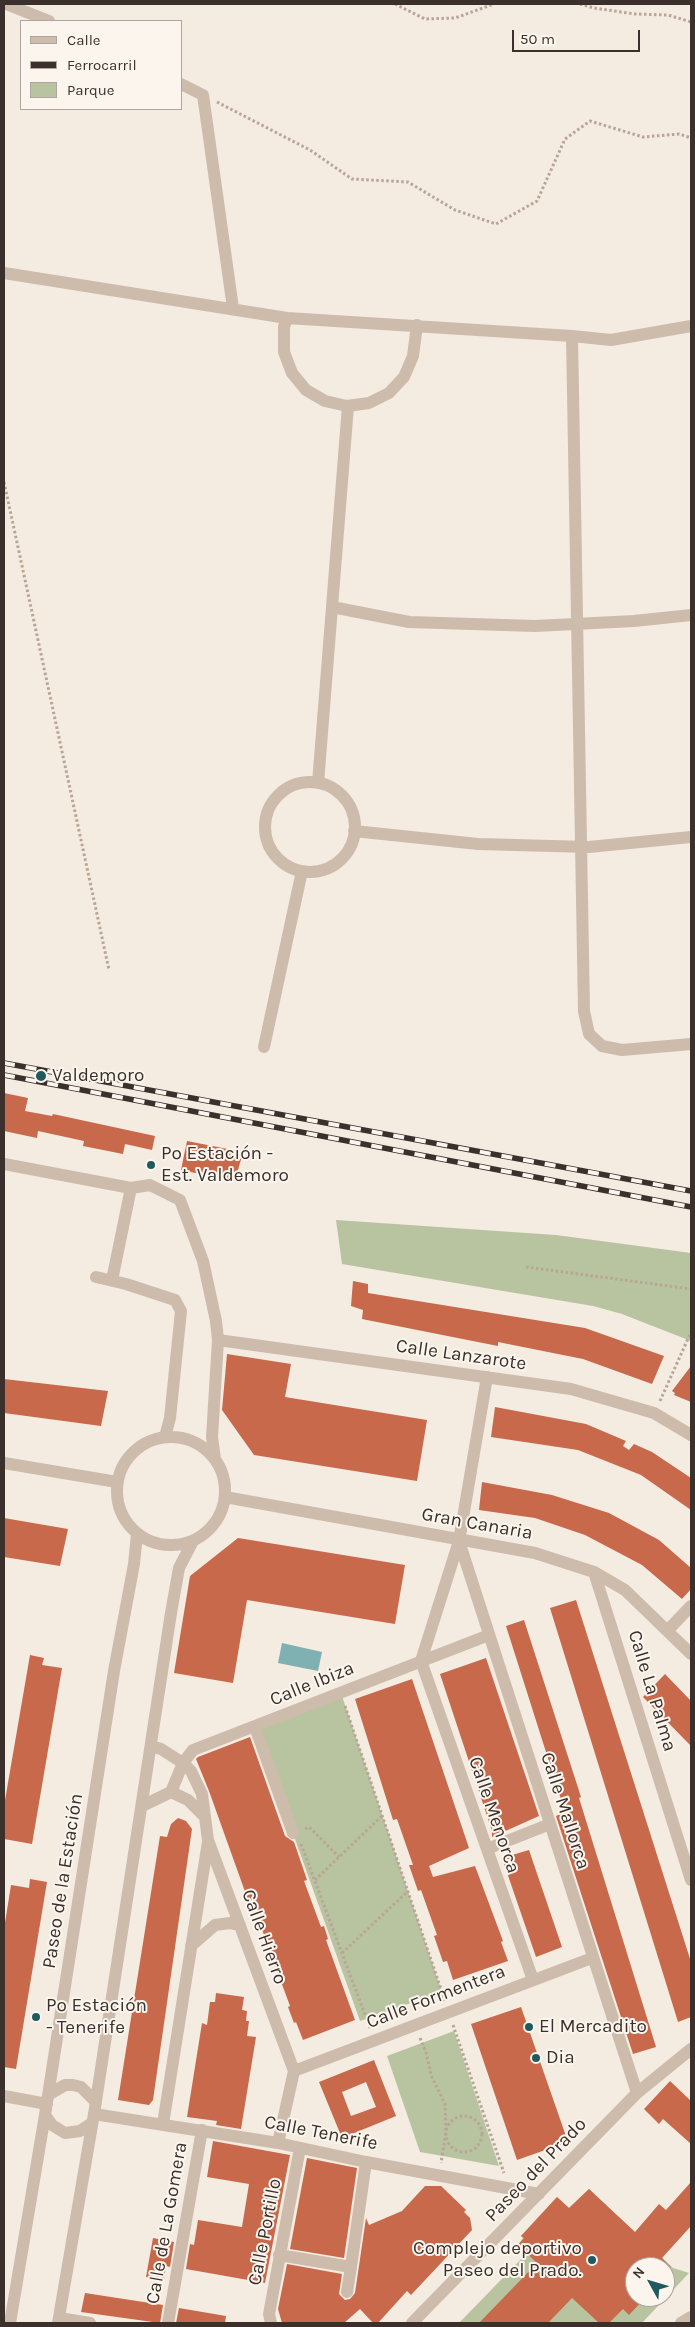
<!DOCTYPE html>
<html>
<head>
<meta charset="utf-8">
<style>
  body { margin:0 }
  #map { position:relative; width:695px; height:2327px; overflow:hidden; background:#f4ebe1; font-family:Karla,sans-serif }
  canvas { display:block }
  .frame { position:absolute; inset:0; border:5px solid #3b302b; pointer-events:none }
  .legend { position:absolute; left:20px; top:20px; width:162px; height:90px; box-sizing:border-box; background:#fbf5ee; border:1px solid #aea6a0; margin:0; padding:6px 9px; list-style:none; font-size:15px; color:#3b302b }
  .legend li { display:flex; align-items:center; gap:10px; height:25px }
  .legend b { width:25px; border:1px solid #aea6a0 }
  .north { position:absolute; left:625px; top:2257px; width:50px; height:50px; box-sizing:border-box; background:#fbf5ee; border:1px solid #aea6a0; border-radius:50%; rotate:309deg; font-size:14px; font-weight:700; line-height:20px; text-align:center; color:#3b302b }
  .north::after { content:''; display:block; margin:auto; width:18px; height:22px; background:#1f5a5e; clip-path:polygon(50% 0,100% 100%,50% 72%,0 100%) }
  .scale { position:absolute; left:512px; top:30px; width:128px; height:22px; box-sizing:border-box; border:2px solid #3b302b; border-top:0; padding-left:6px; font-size:15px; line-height:18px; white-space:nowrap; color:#3b302b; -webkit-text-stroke:4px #fbf5ee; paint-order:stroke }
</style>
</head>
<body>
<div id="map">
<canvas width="695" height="2327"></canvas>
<div class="frame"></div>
<ul class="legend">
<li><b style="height:6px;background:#cdbbac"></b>Calle</li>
<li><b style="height:6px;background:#3b302b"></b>Ferrocarril</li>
<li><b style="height:14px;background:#b8c4a0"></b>Parque</li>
</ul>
<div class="north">N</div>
<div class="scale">50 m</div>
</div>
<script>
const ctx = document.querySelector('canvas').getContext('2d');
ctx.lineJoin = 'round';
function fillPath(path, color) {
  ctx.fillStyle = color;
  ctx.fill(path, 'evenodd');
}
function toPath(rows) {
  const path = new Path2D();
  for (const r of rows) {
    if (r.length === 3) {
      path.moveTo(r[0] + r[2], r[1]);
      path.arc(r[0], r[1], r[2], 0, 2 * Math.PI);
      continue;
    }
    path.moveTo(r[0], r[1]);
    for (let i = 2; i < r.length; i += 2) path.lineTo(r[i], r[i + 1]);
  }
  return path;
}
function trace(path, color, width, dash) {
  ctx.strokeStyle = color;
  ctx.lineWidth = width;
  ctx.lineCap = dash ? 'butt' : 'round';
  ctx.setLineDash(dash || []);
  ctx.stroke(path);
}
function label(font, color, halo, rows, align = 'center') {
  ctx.font = font + ' Karla,sans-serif';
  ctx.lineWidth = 4;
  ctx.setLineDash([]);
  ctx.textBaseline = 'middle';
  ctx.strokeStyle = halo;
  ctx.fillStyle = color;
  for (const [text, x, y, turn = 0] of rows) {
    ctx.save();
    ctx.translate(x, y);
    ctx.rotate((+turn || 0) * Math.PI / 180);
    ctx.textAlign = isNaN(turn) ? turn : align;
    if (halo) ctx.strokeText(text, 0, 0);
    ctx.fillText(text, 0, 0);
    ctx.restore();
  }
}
fillPath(toPath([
  [336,1220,556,1235,691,1253,691,1341,622,1314,593,1306,342,1264],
  [341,1693,442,1992,360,2021,255,1727],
  [454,2031,499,2166,420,2152,387,2056],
  [589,2189,673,2268,689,2273,642,2323,459,2323,526,2254,518,2245,523,2238,521,2236,557,2197,569,2208],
  [635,2267,665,2267,665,2297,635,2297]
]), '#b8c4a0');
fillPath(toPath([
  [282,1643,322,1652,318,1671,278,1663]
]), '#7fb0b2');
fillPath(toPath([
  [4,1093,28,1098,25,1111,52,1116,53,1114,155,1136,152,1150,125,1144,123,1154,83,1146,84,1141,38,1131,37,1138,4,1131],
  [187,1141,243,1152,235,1181,181,1170],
  [353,1281,368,1284,368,1293,585,1328,664,1356,652,1384,583,1359,498,1342,498,1346,362,1319,363,1310,351,1306],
  [227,1354,291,1364,285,1397,427,1420,417,1481,254,1455,222,1410],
  [691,1366,691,1402,674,1395,675,1393,672,1391],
  [4,1379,108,1391,101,1426,4,1413],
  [495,1407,586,1424,626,1441,623,1446,629,1450,634,1444,652,1452,691,1478,691,1510,641,1475,578,1450,491,1437],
  [482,1482,552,1495,609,1513,659,1540,691,1568,691,1589,682,1599,642,1565,585,1535,535,1518,479,1510],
  [4,1518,68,1529,60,1566,4,1557],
  [238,1538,405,1565,395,1624,247,1600,233,1683,174,1673,190,1576],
  [576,1600,691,1962,691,2017,678,2022,550,1608],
  [524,1620,581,1797,579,1798,656,2047,633,2054,556,1816,565,1812,506,1626],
  [30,1655,44,1658,42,1665,62,1668,32,1844,4,1839,4,1806],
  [486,1658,539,1816,492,1837,492,1831,440,1674],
  [665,1674,691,1701,691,1746,643,1697],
  [412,1679,469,1848,429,1866,433,1877,475,1866,503,1941,501,1942,508,1961,453,1980,447,1961,443,1962,434,1936,437,1935,421,1890,418,1891,409,1865,413,1865,397,1819,393,1820,355,1699],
  [250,1737,285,1836,294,1842,307,1880,304,1881,321,1927,324,1926,328,1939,326,1940,355,2020,303,2040,296,2022,294,2023,288,2007,290,2006,273,1960,271,1961,266,1947,268,1946,251,1899,248,1900,209,1791,196,1759,198,1757],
  [178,1818,186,1821,192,1829,153,2100,149,2105,118,2100,160,1836,167,1837,171,1824],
  [529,1850,562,1947,536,1957,502,1858],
  [30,1879,47,1882,16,2069,4,2067,4,1929,11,1885,29,1888],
  [216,1993,244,1997,242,2010,247,2011,246,2021,249,2021,247,2036,256,2037,241,2129,216,2125,217,2121,187,2117,202,2023,207,2025,210,2002,215,2002],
  [521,2007,568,2142,517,2160,471,2024],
  [374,2060,396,2116,342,2138,319,2082],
  [366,2082,376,2107,351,2116,342,2092],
  [670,2081,691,2101,691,2144,663,2119,659,2124,644,2109],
  [213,2141,290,2155,265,2283,186,2269,190,2244,194,2245,198,2220,242,2227,249,2184,207,2177],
  [307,2158,357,2168,344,2258,290,2249],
  [691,2182,691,2226,662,2258,671,2267,635,2267,635,2297,646,2297,629,2315,623,2309,609,2323,599,2323,572,2298,548,2323,479,2323,537,2263,518,2245,524,2238,521,2236,557,2197,569,2208,589,2189,635,2232,659,2204,666,2210],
  [425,2186,441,2186,466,2210,464,2212,470,2218,472,2230,411,2295,407,2291,378,2323,373,2323,360,2309,344,2323,282,2323,278,2309,287,2264,342,2274,339,2294,345,2300,350,2299,355,2293,366,2218,369,2225,402,2211],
  [153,2238,174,2242,170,2267,166,2266,164,2280,146,2277],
  [85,2293,163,2305,160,2323,81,2312],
  [179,2308,226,2316,225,2323,176,2323]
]), '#c8694b');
trace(toPath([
  [395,4,425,19,455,18,494,4],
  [580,4,594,8,635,14,668,15,691,22],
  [217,102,310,150,352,179,408,182,455,210,496,224,537,201,565,139,590,121,643,137,679,134,691,138],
  [4,482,109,970],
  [526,1267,691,1289],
  [660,1401,691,1332],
  [345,1706,445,2001],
  [305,1829,309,1827,339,1857],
  [301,1844,370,2028],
  [315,1880,382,1816],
  [342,1953,408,1891],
  [453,2025,504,2173],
  [420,2038,426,2052,431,2075,445,2104,446,2131,441,2163],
  [464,2134,18]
]), '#b9a596', 3, [2.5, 2.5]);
trace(toPath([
  [6,4,49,21],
  [181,84,203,95,233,308],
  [4,273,287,318,572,336,611,340,691,326],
  [287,318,284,327,284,352,292,373,306,390,325,401,347,406,369,403,389,393,404,377,413,356,417,325],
  [572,336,584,1011,589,1034,602,1046,622,1050,691,1044],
  [332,607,409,622,535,626,634,621,691,615],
  [310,827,45],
  [318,783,348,406],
  [354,831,478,844,589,847,691,837],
  [264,1047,302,871],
  [4,1164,131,1188,150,1185,180,1200,203,1261,216,1321,218,1340,212,1437,215,1459],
  [96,1277,126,1284,175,1300,181,1311,170,1418,165,1437],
  [112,1280,131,1188],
  [218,1340,571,1389,654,1413,691,1435],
  [487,1377,459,1541,421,1661,533,1980],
  [171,1491,54],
  [4,1463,117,1482],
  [225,1497,535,1553,594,1572,625,1590,691,1654],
  [459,1541,637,2093],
  [594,1572,691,1880],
  [668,1630,691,1606],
  [255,1727,293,1833],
  [151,1746,161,1749,183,1763,191,1771,202,1794,208,1840,294,2071,278,2143],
  [171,1792,183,1763,193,1750,489,1635],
  [171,1792,188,1800,205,1817],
  [142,1806,171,1792],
  [487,1849,550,1824],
  [191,1946,215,1925,230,1923,240,1925],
  [294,2071,592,1958],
  [48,2095,65,2085,73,2085,81,2087,95,2101],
  [4,2096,47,2104],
  [94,2114,278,2143,366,2162,539,2194],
  [45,2115,52,2125,65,2133,80,2131,92,2123],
  [163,2124,208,1842],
  [279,2255,351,2267,366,2162],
  [347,2292,351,2267],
  [59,2318,90,2323],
  [10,2323,45,2115,114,1671,134,1564,137,1534],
  [58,2323,94,2114,171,1613,179,1568,193,1541],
  [168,2323,202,2130],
  [271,2323,269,2314,300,2148],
  [412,2323,637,2093,691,2049],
  [681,2323,691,2317]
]), '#cdbbac', 12);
const rail = toPath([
  [4,1063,691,1191],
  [4,1075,691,1207]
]);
trace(rail, '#3b302b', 5.5);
trace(rail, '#fbf5ee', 4, [11]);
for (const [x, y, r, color] of [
  [41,1076,6,"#1f5a5e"],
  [151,1165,5,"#1f5a5e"],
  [36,2017,5,"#1f5a5e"],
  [529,2027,5,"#1f5a5e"],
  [536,2058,5,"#1f5a5e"],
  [592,2260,5,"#1f5a5e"]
]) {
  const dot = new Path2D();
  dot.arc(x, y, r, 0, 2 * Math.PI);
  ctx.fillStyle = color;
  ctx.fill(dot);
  trace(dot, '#fbf5ee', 2);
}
label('19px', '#3b302b', '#fbf5ee', [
  ["Valdemoro",52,1076],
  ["Pº Estación -",161,1154],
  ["Est. Valdemoro",161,1176],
  ["Pº Estación",46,2006],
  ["- Tenerife",46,2028],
  ["El Mercadito",539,2027],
  ["Dia",546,2058],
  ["Complejo deportivo",582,2249,"right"],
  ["Paseo del Prado.",582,2271,"right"]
], 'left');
label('19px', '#3b302b', '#fbf5ee', [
  ["Calle Lanzarote",461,1355,8],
  ["Gran Canaria",477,1524,10],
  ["Calle Ibiza",312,1684,-22],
  ["Calle La Palma",652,1691,73],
  ["Calle Mallorca",565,1811,72],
  ["Calle Menorca",494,1815,71],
  ["Paseo de la Estación",63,1881,-81],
  ["Calle Hierro",264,1937,70],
  ["Calle Formentera",436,1997,-21],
  ["Calle Tenerife",321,2133,11],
  ["Paseo del Prado",536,2170,-46],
  ["Calle de La Gomera",167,2223,-80],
  ["Calle Portillo",265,2232,-79]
]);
</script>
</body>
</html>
